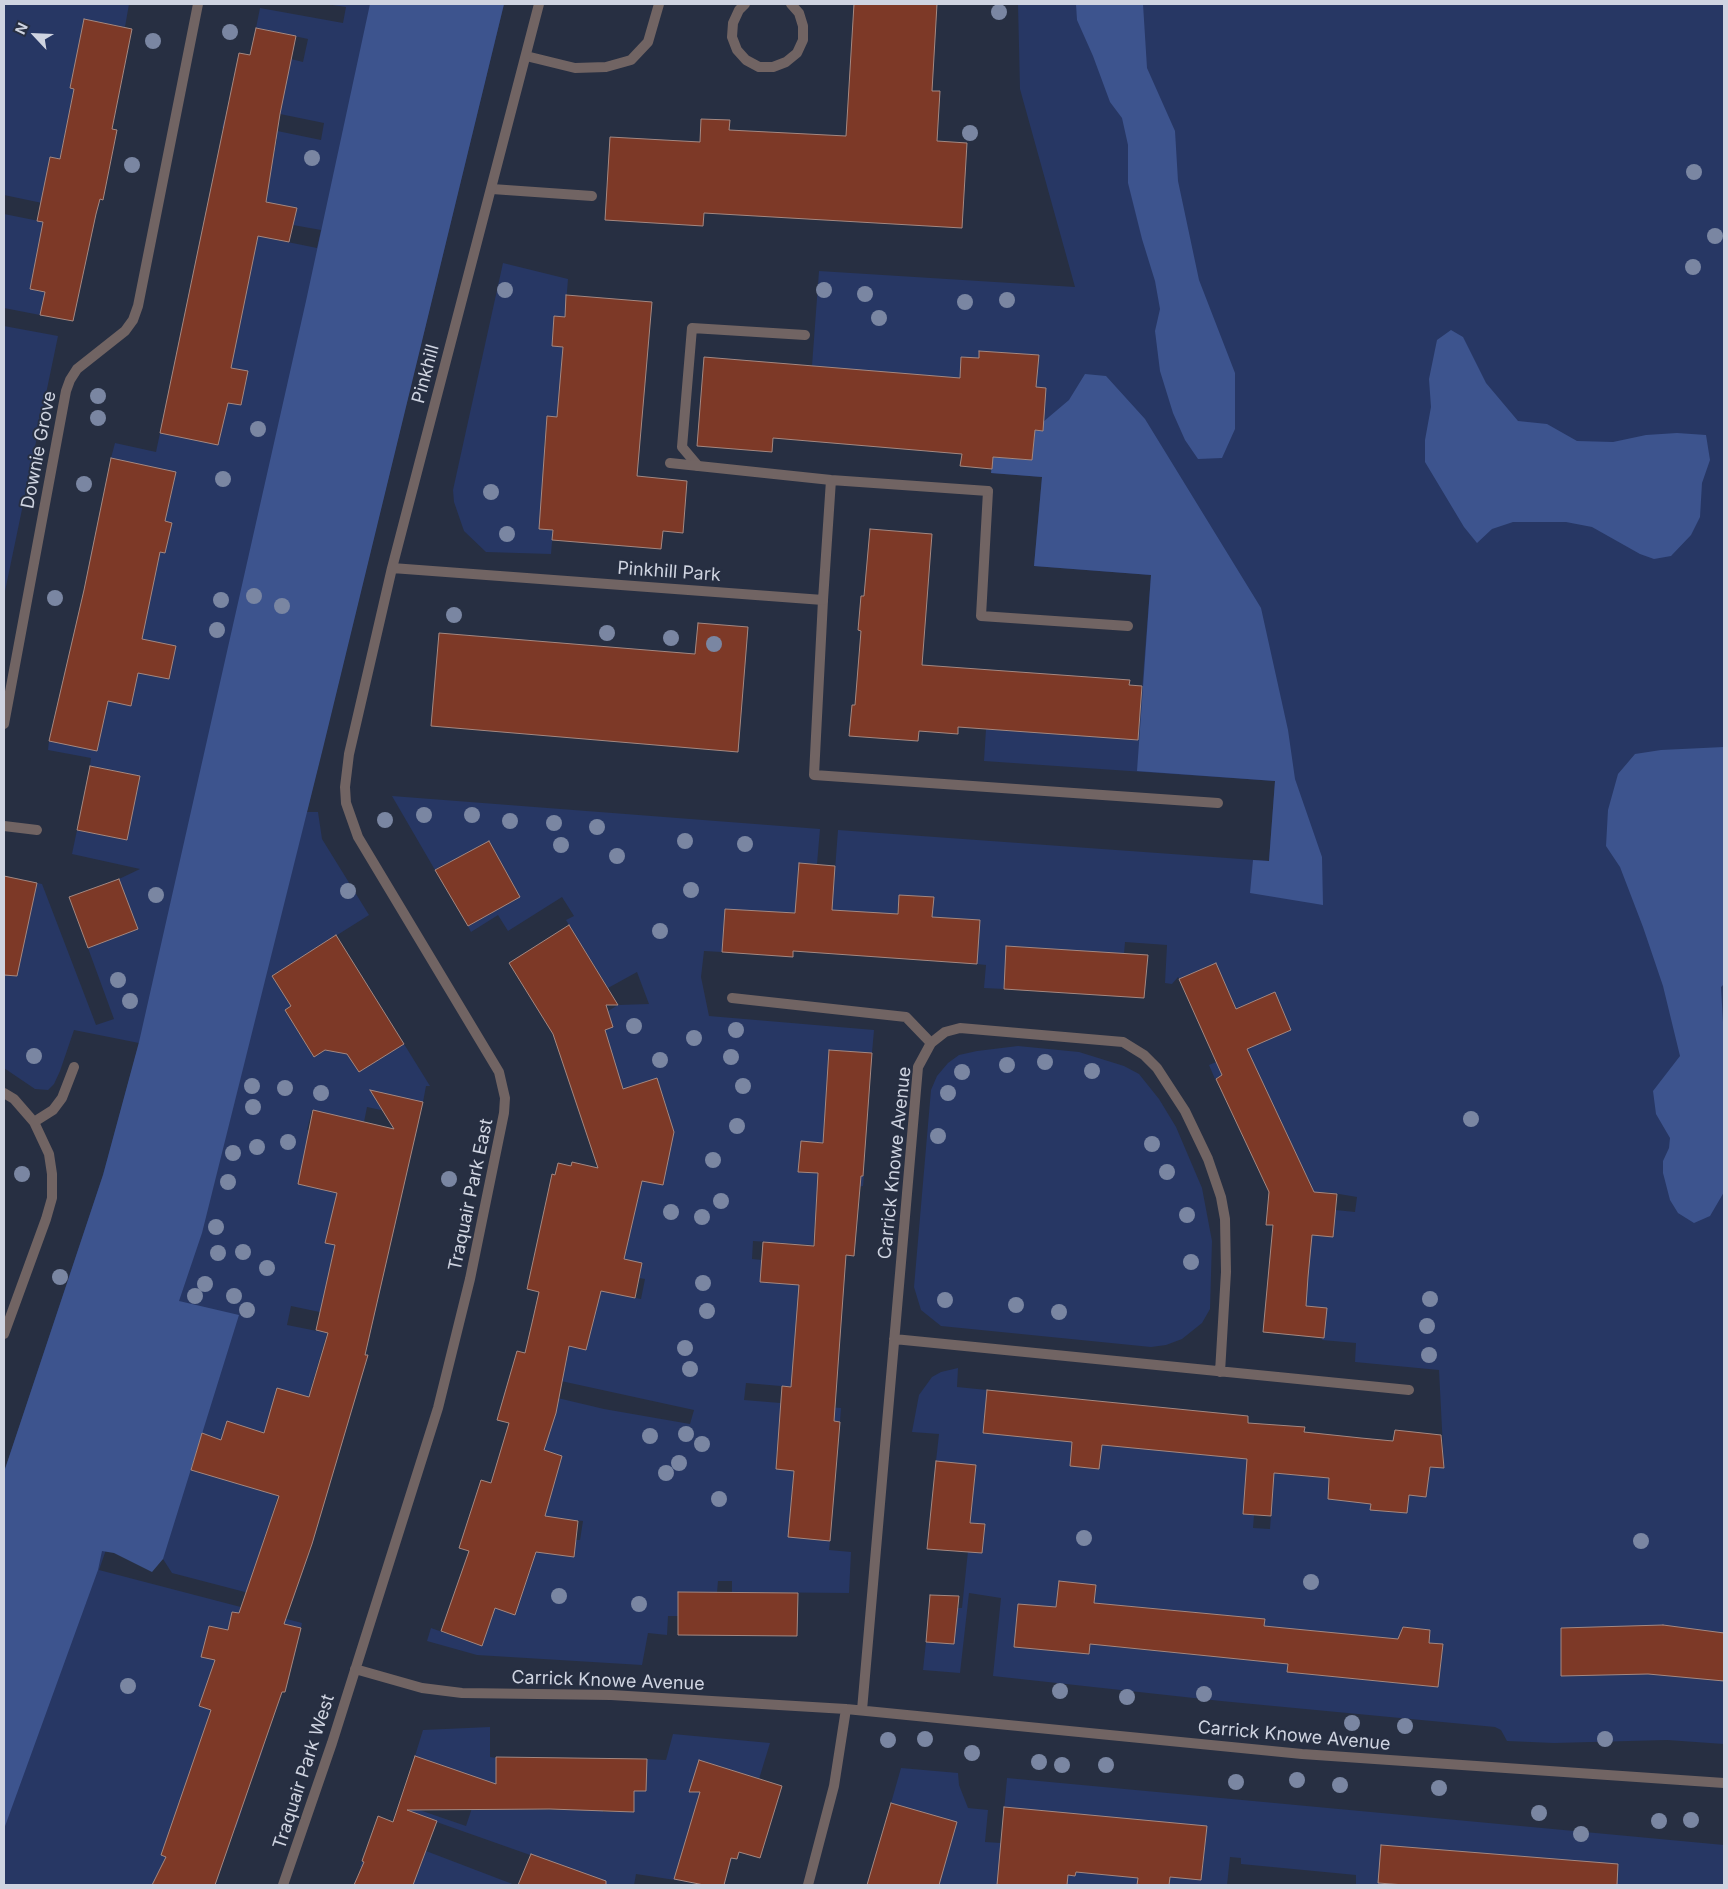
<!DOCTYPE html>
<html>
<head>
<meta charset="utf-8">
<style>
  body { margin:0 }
  #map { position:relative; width:1728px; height:1889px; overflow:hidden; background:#272f42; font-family:Inter,sans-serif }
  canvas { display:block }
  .frame { position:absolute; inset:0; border:5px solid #cfd4e1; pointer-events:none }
  .north { position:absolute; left:10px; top:10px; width:50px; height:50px; -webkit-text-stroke:4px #272f42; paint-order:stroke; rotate:295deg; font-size:14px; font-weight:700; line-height:20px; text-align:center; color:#cfd4e1 }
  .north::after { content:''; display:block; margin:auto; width:18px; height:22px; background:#cfd4e1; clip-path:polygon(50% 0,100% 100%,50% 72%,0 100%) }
</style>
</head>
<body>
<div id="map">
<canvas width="1728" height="1889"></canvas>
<div class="frame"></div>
<div class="north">N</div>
</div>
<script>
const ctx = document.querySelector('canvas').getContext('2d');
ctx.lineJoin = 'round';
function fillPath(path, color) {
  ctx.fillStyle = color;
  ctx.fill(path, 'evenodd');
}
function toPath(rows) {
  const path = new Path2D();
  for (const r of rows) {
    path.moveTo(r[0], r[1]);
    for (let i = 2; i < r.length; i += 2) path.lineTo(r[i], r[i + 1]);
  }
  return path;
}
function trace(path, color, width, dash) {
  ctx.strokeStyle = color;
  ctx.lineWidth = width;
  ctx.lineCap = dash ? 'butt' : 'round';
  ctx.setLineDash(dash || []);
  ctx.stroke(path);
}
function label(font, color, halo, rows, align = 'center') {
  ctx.font = font + ' Inter,sans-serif';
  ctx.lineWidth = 4;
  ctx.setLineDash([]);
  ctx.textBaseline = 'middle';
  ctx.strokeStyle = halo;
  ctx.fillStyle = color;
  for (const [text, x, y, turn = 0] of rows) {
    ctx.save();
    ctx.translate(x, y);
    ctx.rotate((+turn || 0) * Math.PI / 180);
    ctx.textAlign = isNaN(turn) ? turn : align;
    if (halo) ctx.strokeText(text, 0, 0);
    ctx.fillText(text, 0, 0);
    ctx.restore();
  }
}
fillPath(toPath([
  [5,4,129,4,125,27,84,19,70,88,83,91,81,123,68,121,60,159,50,157,47,172,66,208,4,195],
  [326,4,504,4,307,812,318,812,322,839,369,915,272,976,291,1006,285,1010,314,1057,339,1041,359,1072,404,1044,430,1086,426,1086,423,1102,395,1113,367,1107,364,1122,312,1110,307,1130,331,1136,302,1167,298,1184,376,1201,335,1245,326,1286,334,1315,291,1306,287,1325,327,1333,295,1443,227,1421,221,1440,202,1434,191,1469,278,1496,250,1582,294,1596,291,1604,172,1573,163,1559,108,1544,99,1570,302,1623,301,1628,232,1612,228,1630,209,1626,202,1657,258,1671,282,1692,281,1696,211,1672,199,1706,211,1710,206,1725,264,1745,259,1762,208,1744,184,1789,242,1810,236,1828,178,1808,161,1855,218,1876,215,1885,193,1885,160,1870,152,1885,4,1885,4,1472,103,1175,139,1043,74,1030,60,1071,54,1084,48,1090,35,1089,4,1068,4,934,25,938,37,883,42,884,96,1025,114,1019,88,948,138,929,119,879,140,869,72,854,77,830,127,840,140,776,90,766,91,758,48,750,49,741,107,701,131,706,137,677,132,671,169,678,176,646,122,635,137,567,90,558,94,540,165,552,172,523,148,517,151,501,169,505,175,475,111,458,115,443,156,452,160,433,219,401,241,405,248,372,226,367,179,347,233,358,258,236,317,248,321,230,293,225,297,208,266,202,268,190,259,188,266,151,274,153,277,139,222,128,224,120,321,140,324,123,280,114,291,59,303,62,308,39,256,28,260,8,343,23,346,7],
  [1018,4,1724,4,1724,1744,1667,1740,1554,1743,1507,1741,1501,1730,1495,1727,1221,1701,993,1676,1001,1598,969,1593,960,1673,923,1670,926,1642,954,1644,957,1608,962,1608,968,1551,982,1552,985,1524,970,1523,976,1465,936,1461,939,1434,912,1432,919,1395,932,1377,941,1372,958,1368,957,1387,987,1390,983,1433,1072,1442,1070,1466,1099,1469,1102,1445,1117,1447,1120,1403,1132,1404,1127,1447,1248,1459,1243,1513,1254,1515,1253,1528,1270,1529,1274,1473,1329,1478,1328,1499,1357,1502,1373,1483,1371,1510,1407,1513,1409,1495,1426,1497,1430,1467,1444,1468,1439,1370,1355,1362,1356,1343,1322,1340,1327,1308,1305,1306,1311,1235,1332,1237,1326,1209,1355,1212,1357,1197,1327,1192,1315,1194,1252,1061,1215,1079,1209,1065,1291,1030,1275,993,1236,1009,1216,963,1179,979,1178,977,1172,984,1165,983,1167,945,1125,942,1124,954,1007,946,1004,989,984,988,986,965,977,964,980,920,932,917,933,897,899,895,897,915,832,910,838,830,1269,861,1275,781,984,761,986,729,1138,740,1151,575,1034,566,1042,477,991,473,992,469,1032,460,1035,430,1042,431,1046,388,1036,387,1039,355,979,351,979,358,961,357,960,378,812,366,819,271,1075,287,1020,89],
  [1059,1581,1096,1585,1089,1654,1014,1647,1018,1604,1056,1607],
  [1119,1605,1265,1619,1261,1661,1115,1647],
  [1406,1627,1430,1630,1429,1643,1443,1644,1438,1687,1287,1672,1291,1629,1405,1640],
  [4,214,44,222,30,289,77,298,40,315,4,308],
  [503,263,568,279,565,317,554,317,552,346,563,347,557,417,547,417,544,447,554,448,544,477,539,529,553,530,551,554,486,552,464,531,454,502,453,490],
  [4,326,58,336,4,596],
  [392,796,820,829,817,864,799,863,795,913,726,909,722,952,704,951,701,977,709,1016,874,1030,872,1053,829,1050,823,1143,801,1141,798,1172,864,1176,863,1186,817,1193,813,1245,753,1241,752,1259,762,1260,800,1285,792,1387,746,1383,744,1400,841,1408,840,1422,799,1419,795,1452,777,1451,776,1469,794,1471,788,1537,830,1541,829,1550,851,1552,849,1593,732,1592,732,1581,718,1581,717,1593,678,1592,678,1616,668,1616,667,1635,648,1633,642,1665,477,1655,427,1641,431,1628,482,1646,516,1549,573,1557,576,1540,580,1540,583,1521,526,1514,554,1484,562,1456,544,1450,555,1413,503,1398,507,1386,604,1409,690,1424,694,1410,561,1381,569,1346,586,1350,593,1321,583,1287,641,1299,645,1279,639,1278,642,1263,602,1254,648,1121,669,1114,657,1079,623,1089,604,1030,608,1011,618,1005,649,1004,637,972,608,988,566,920,574,916,562,897,508,931,498,915,471,932,468,926,520,897,489,841,435,870],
  [1018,1046,1079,1052,1124,1066,1139,1074,1159,1099,1176,1127,1202,1188,1212,1241,1210,1309,1202,1323,1182,1339,1166,1345,1151,1347,941,1326,921,1310,914,1287,931,1090,937,1076,948,1063,959,1055,977,1051],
  [490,1727,490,1757,496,1758,496,1787,508,1809,587,1810,603,1797,603,1812,634,1812,634,1791,646,1791,647,1759,666,1760,673,1734,770,1743,759,1779,700,1760,718,1790,732,1858,728,1872,695,1861,688,1882,636,1874,634,1885,560,1885,567,1868,397,1808,399,1803,466,1826,473,1805,472,1776,415,1756,423,1730],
  [901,1768,958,1773,959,1785,968,1808,988,1810,985,1842,1001,1843,1007,1778,1724,1845,1724,1885,1593,1885,1587,1872,1578,1872,1577,1885,1356,1885,1356,1875,1241,1864,1241,1858,1230,1857,1227,1885,1169,1885,1170,1877,1192,1865,1203,1866,1206,1826,1007,1877,1006,1885,933,1885,935,1875,875,1857,876,1851,943,1871,957,1823,891,1803],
  [426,1851,515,1885,402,1885,403,1883,360,1867,362,1861,415,1880],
  [1077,1854,1089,1873,1107,1875,1140,1860,1137,1885,1067,1885,1068,1875,1075,1875]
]), '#273764');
fillPath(toPath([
  [370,4,504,4,323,748,202,1233,179,1301,239,1315,163,1559,152,1572,114,1553,102,1551,98,1570,4,1829,4,1472,103,1175,139,1042,306,301],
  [1076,4,1143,4,1147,68,1175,131,1178,181,1199,280,1235,373,1235,429,1222,458,1198,459,1185,440,1173,413,1160,371,1155,331,1160,309,1155,281,1142,239,1128,183,1128,145,1122,118,1110,102,1093,56,1077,20],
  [1451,330,1463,337,1486,383,1518,421,1547,424,1577,441,1613,442,1646,435,1677,433,1706,435,1710,460,1702,483,1700,517,1691,535,1671,556,1654,559,1640,554,1592,527,1566,522,1513,522,1492,529,1477,543,1464,527,1425,462,1425,440,1431,407,1429,379,1437,340],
  [1085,374,1106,376,1145,419,1261,608,1288,730,1295,779,1322,857,1323,905,1250,893,1253,860,1269,861,1275,781,1137,771,1151,575,1034,566,1042,477,991,473,993,457,1032,460,1035,430,1042,431,1043,422,1069,400],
  [1724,747,1724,984,1721,987,1724,1040,1724,1192,1710,1216,1694,1223,1678,1213,1670,1200,1663,1173,1663,1161,1669,1148,1670,1138,1656,1114,1653,1091,1680,1056,1663,986,1643,927,1620,867,1606,846,1608,810,1618,774,1635,754,1661,750]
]), '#3d548e');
const building = toPath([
  [854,4,937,4,932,91,940,91,937,141,967,143,962,228,704,213,703,226,605,220,610,137,700,142,701,119,730,120,729,130,846,136,854,4],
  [84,19,132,29,112,129,117,130,103,200,100,199,96,214,73,321,40,315,45,292,30,289,43,222,37,221,50,157,60,159,74,89,70,88,84,19],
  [256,28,296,36,280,114,266,202,297,208,289,242,258,236,231,368,248,371,241,405,228,403,218,445,160,433,239,53,250,55,256,28],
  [566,295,652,302,637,476,687,481,683,533,663,531,661,549,552,540,553,530,539,529,547,416,557,417,563,347,552,346,554,316,565,317,566,295],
  [979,351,1039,355,1036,387,1046,388,1043,431,1035,430,1032,460,993,457,992,469,960,466,962,454,773,438,772,452,697,446,704,357,960,378,961,357,979,358,979,351],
  [111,458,176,472,165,521,172,523,165,553,160,552,142,639,176,646,169,679,138,673,131,706,108,701,97,751,49,741,84,590,111,458],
  [870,529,932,534,922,665,1130,680,1129,685,1142,686,1138,740,958,727,958,734,919,731,918,741,849,736,852,705,855,705,861,631,858,630,861,596,864,596,870,529],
  [698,623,748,627,738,752,431,726,439,633,695,654,698,623],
  [90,766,140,776,127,840,77,830,90,766],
  [489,841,520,897,468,926,435,870,489,841],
  [799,863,835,866,832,910,898,914,899,895,934,897,932,917,980,920,977,964,793,951,793,957,722,952,725,909,795,913,799,863],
  [4,876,37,883,17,976,4,975,4,876],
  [119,879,138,929,88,948,69,897,119,879],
  [569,925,618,1005,606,1005,613,1027,605,1030,623,1089,657,1078,674,1132,663,1185,642,1181,624,1259,642,1263,635,1298,601,1291,586,1350,569,1346,556,1413,544,1450,562,1456,545,1516,578,1521,574,1557,536,1552,515,1615,495,1608,482,1646,441,1631,469,1551,459,1548,481,1480,491,1483,509,1423,497,1420,517,1351,525,1353,532,1323,539,1292,527,1289,552,1174,555,1175,558,1163,571,1166,572,1162,598,1168,553,1034,509,963,569,925],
  [336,935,404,1044,359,1072,347,1054,325,1050,314,1057,285,1010,291,1006,272,976,336,935],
  [1006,946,1148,955,1144,998,1004,989,1006,946],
  [1216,963,1236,1009,1275,992,1291,1030,1247,1049,1314,1192,1337,1194,1333,1237,1312,1235,1308,1277,1306,1306,1327,1308,1324,1338,1263,1332,1273,1225,1266,1225,1269,1192,1216,1079,1222,1075,1179,979,1216,963],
  [829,1050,872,1053,863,1176,861,1176,854,1256,846,1255,834,1421,840,1422,830,1541,788,1537,794,1471,776,1469,782,1386,791,1387,799,1285,760,1282,763,1242,814,1246,818,1173,798,1172,801,1141,823,1143,829,1050],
  [370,1090,423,1102,365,1355,368,1355,312,1544,284,1624,301,1628,285,1692,282,1692,215,1885,152,1885,166,1857,161,1855,211,1710,199,1706,215,1660,201,1657,209,1626,228,1630,232,1612,239,1613,279,1496,191,1470,202,1433,221,1440,227,1421,264,1433,277,1388,309,1397,328,1333,316,1330,335,1245,325,1243,337,1193,298,1184,313,1110,394,1129,370,1090],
  [987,1390,1248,1416,1248,1423,1305,1427,1304,1432,1361,1438,1393,1441,1395,1430,1441,1435,1444,1468,1430,1467,1426,1497,1409,1495,1407,1513,1370,1510,1371,1504,1328,1499,1329,1478,1274,1473,1271,1516,1243,1514,1247,1459,1102,1445,1099,1469,1070,1466,1072,1442,983,1433,987,1390],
  [936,1461,976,1465,970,1523,985,1524,982,1553,927,1549,936,1461],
  [1059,1581,1096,1585,1094,1603,1265,1619,1264,1626,1398,1639,1403,1627,1430,1630,1429,1643,1443,1644,1438,1687,1287,1672,1288,1664,1090,1644,1089,1654,1014,1647,1018,1604,1056,1607,1059,1581],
  [678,1592,798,1593,797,1636,678,1635,678,1592],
  [930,1595,959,1596,954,1644,926,1642,930,1595],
  [1663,1625,1724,1633,1724,1681,1648,1674,1561,1676,1561,1628,1663,1625],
  [415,1756,496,1784,496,1757,647,1759,646,1791,634,1791,634,1812,550,1809,407,1810,437,1821,413,1885,354,1885,364,1862,362,1861,378,1816,393,1822,415,1756],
  [699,1760,782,1786,760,1858,739,1852,737,1859,731,1858,724,1885,704,1885,674,1879,700,1792,689,1792,699,1760],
  [891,1803,957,1822,939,1885,867,1885,891,1803],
  [1004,1807,1207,1826,1201,1880,1170,1877,1169,1885,1137,1885,1138,1878,1076,1872,1075,1876,1068,1875,1067,1885,997,1885,1004,1807],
  [1381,1845,1618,1864,1617,1885,1405,1885,1378,1883,1381,1845],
  [531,1854,606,1881,606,1885,518,1885,531,1854]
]);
fillPath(building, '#7d3927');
trace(building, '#a48881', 1);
trace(toPath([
  [745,4,739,10,733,23,732,37,737,50,746,60,759,67,773,67,786,62,797,53,803,40,803,26,799,13,791,4],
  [526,56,575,68,606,67,631,60,648,42,659,4],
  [492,189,592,196],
  [698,466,682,447,692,328,805,335],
  [988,491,981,616,1128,626],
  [823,600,814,775,1218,803],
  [732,998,906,1017,931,1043],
  [4,1093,14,1099,34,1122,49,1154,52,1174,52,1198,46,1219,4,1334],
  [34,1122,53,1110,62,1098,74,1067]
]), '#716463', 10);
trace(toPath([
  [670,463,831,480,988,491],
  [392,568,823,600,831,480],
  [4,724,66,391,70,380,77,369,125,331,133,320,138,306,198,4],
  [4,826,37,830],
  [894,1339,1409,1390],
  [355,1669,422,1688,462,1693,611,1695,846,1709,1302,1754,1724,1783],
  [862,1710,918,1067,931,1043,945,1032,960,1028,1123,1042,1144,1055,1157,1068,1185,1111,1208,1159,1221,1197,1225,1219,1226,1272,1220,1372],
  [283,1885,332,1743,438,1408,470,1279,504,1113,505,1098,499,1072,358,837,346,803,345,787,349,754,392,568,539,4],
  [808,1885,834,1786,846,1709]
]), '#716463', 10);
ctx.fillStyle = '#7a86a2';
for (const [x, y] of [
  [999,12],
  [230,32],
  [153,41],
  [970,133],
  [312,158],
  [132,165],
  [1694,172],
  [1715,236],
  [1693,267],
  [505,290],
  [824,290],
  [865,294],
  [1007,300],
  [965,302],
  [879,318],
  [98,396],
  [98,418],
  [258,429],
  [223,479],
  [84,484],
  [491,492],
  [507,534],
  [254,596],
  [55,598],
  [221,600],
  [282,606],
  [454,615],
  [217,630],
  [607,633],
  [671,638],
  [714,644],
  [424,815],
  [472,815],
  [385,820],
  [510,821],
  [554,823],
  [597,827],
  [685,841],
  [745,844],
  [561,845],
  [617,856],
  [691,890],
  [348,891],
  [156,895],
  [660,931],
  [118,980],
  [130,1001],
  [634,1026],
  [736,1030],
  [694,1038],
  [34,1056],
  [731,1057],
  [660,1060],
  [1045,1062],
  [1007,1065],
  [1092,1071],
  [962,1072],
  [252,1086],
  [743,1086],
  [285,1088],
  [321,1093],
  [948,1093],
  [253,1107],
  [1471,1119],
  [737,1126],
  [938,1136],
  [288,1142],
  [1152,1144],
  [257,1147],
  [233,1153],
  [713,1160],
  [1167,1172],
  [22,1174],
  [449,1179],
  [228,1182],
  [721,1201],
  [671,1212],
  [1187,1215],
  [702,1217],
  [216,1227],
  [243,1252],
  [218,1253],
  [1191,1262],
  [267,1268],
  [60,1277],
  [703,1283],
  [205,1284],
  [195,1296],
  [234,1296],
  [1430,1299],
  [945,1300],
  [1016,1305],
  [247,1310],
  [707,1311],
  [1059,1312],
  [1427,1326],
  [685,1348],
  [1429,1355],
  [690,1369],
  [686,1434],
  [650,1436],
  [702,1444],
  [679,1463],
  [666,1473],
  [719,1499],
  [1084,1538],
  [1641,1541],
  [1311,1582],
  [559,1596],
  [639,1604],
  [128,1686],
  [1060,1691],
  [1204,1694],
  [1127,1697],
  [1352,1723],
  [1405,1726],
  [925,1739],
  [1605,1739],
  [888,1740],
  [972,1753],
  [1039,1762],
  [1062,1765],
  [1106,1765],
  [1297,1780],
  [1236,1782],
  [1340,1785],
  [1439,1788],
  [1539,1813],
  [1691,1820],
  [1659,1821],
  [1581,1834]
]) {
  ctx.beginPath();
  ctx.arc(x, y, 8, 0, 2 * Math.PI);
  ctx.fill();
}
label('18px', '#cfd4e1', '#272f42', [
  ["Pinkhill",426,374,-75],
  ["Downie Grove",39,450,-79],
  ["Pinkhill Park",669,572,4],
  ["Carrick Knowe Avenue",895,1163,-84],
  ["Traquair Park East",471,1195,-78],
  ["Carrick Knowe Avenue",608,1681,2],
  ["Carrick Knowe Avenue",1294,1736,5],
  ["Traquair Park West",304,1772,-72]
]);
</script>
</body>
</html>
